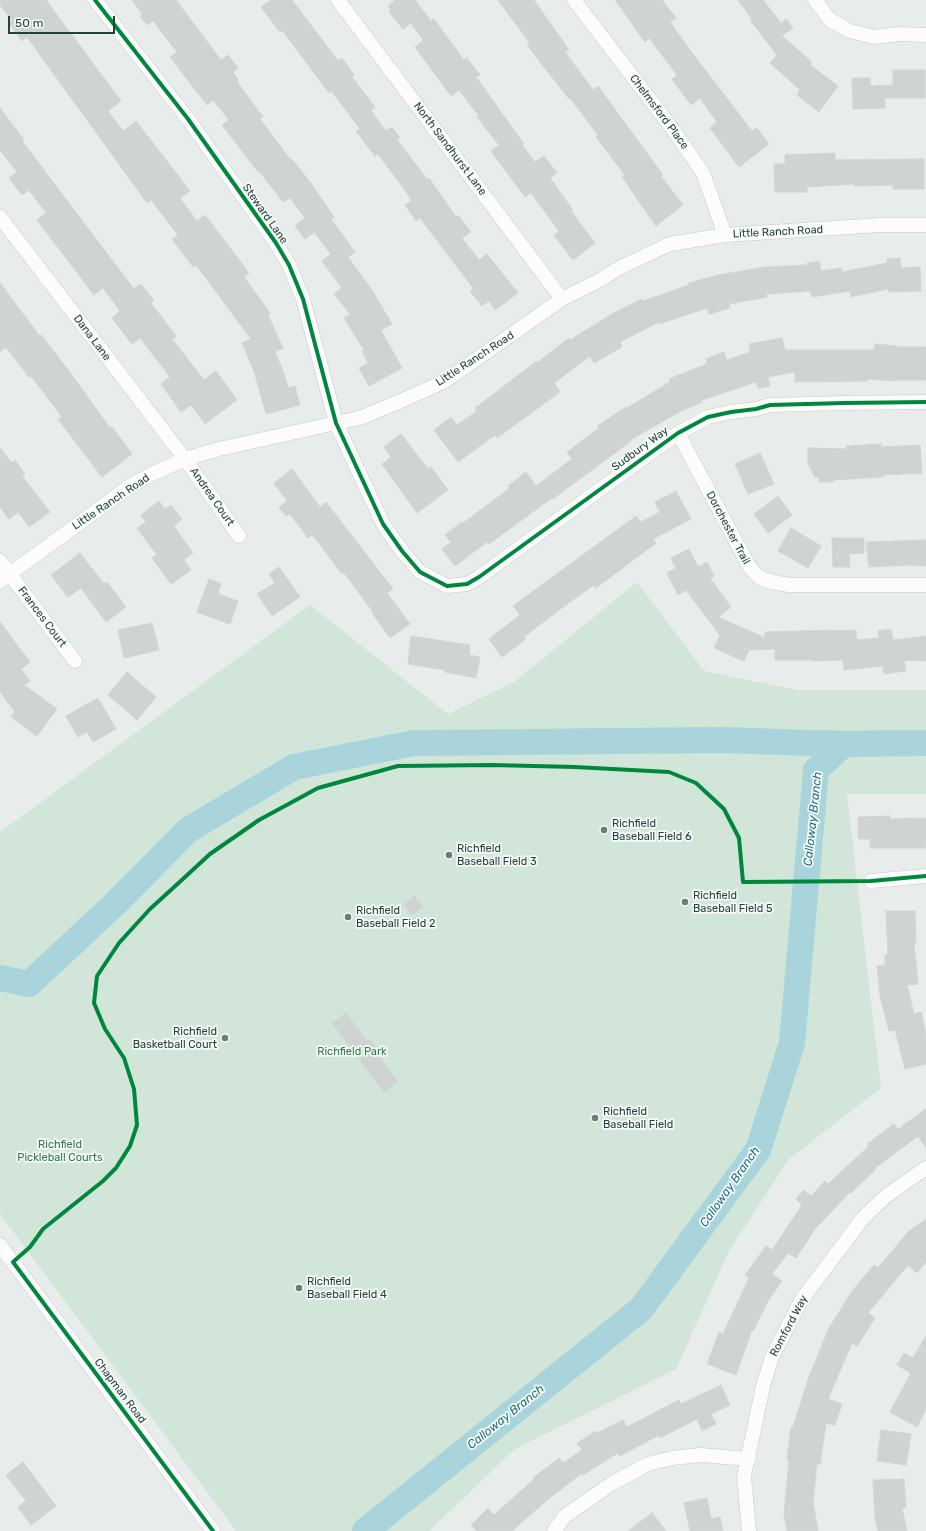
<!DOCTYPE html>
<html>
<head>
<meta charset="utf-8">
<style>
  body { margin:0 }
  #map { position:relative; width:926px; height:1531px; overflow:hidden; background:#e8edeb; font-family:Rubik,sans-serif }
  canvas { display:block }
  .scale { position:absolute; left:8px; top:16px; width:107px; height:18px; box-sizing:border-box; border:2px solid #24423a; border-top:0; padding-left:5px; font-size:12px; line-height:14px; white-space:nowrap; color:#24423a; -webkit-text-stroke:3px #f7fbf9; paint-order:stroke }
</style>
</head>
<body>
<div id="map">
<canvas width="926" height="1531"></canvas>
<div class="scale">50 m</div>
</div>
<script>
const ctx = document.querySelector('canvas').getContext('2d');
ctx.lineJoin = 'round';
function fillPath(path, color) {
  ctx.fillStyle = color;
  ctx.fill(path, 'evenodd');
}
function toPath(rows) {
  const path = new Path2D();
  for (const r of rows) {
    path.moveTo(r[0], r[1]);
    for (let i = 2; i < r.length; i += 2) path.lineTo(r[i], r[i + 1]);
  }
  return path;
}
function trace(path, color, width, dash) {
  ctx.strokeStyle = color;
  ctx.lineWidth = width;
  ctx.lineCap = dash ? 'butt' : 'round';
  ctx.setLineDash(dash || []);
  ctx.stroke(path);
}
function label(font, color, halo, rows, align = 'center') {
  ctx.font = font + ' Rubik,sans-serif';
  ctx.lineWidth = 3.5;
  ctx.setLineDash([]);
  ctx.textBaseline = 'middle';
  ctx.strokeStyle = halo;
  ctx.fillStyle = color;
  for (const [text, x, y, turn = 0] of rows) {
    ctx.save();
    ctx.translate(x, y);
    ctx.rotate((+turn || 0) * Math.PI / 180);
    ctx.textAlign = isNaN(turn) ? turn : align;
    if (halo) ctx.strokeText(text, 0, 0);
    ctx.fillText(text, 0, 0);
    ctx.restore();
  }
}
fillPath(toPath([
  [637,582,704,671,797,690,926,690,926,794,847,794,881,1088,789,1159,729,1251,676,1369,515,1449,429,1531,236,1531,0,1214,0,832,310,605,448,714,514,682]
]), '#d1e6d8');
trace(toPath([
  [0,978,29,984,118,901,188,830,294,767,414,743,721,740,844,744,926,743],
  [365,1531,641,1309,758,1150,792,1043,816,770,844,744]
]), '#a9d4db', 26);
const building = toPath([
  [0,0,46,0,121,101,108,111,123,131,136,121,190,191,180,198,197,221,205,215,249,273,244,277,270,313,268,315,283,348,275,352,284,374,288,388,295,386,300,405,266,414,254,371,242,343,251,339,196,265,193,267,172,239,178,235,151,200,147,203,27,37,22,41,9,23,12,21,0,5,0,0],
  [132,0,176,0,221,60,228,55,238,68,233,72,239,81,237,82,263,117,260,119,291,160,292,159,310,182,334,217,331,219,355,252,348,257,372,290,392,324,381,330,402,368,369,386,359,368,368,363,362,351,364,350,344,318,350,314,334,294,342,288,322,261,331,254,314,232,305,239,295,226,305,218,290,198,283,202,259,171,258,172,222,125,229,120,213,100,207,105,170,57,177,52,153,21,147,25,140,16,142,14,132,0],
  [271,0,292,0,338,61,342,58,354,75,352,77,375,107,371,111,386,131,392,127,400,138,397,140,427,179,429,178,456,217,458,215,471,232,462,238,479,260,487,254,518,293,495,310,489,301,482,306,470,291,473,288,420,218,416,221,405,205,411,201,407,193,378,154,375,156,356,131,360,129,332,92,329,93,282,30,280,32,261,7,271,0],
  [395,0,415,0,431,21,434,19,464,60,467,58,480,75,476,77,524,144,522,145,535,162,544,156,557,173,550,178,573,210,571,211,595,243,573,260,554,235,559,231,531,193,525,197,491,151,499,145,477,117,479,116,459,90,451,96,415,47,423,40,411,23,403,29,389,12,391,10,388,6,395,0],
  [498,0,534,0,569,50,565,52,593,90,598,86,663,175,661,176,683,205,656,226,622,177,625,175,596,137,598,135,570,98,569,99,527,45,530,43,498,0],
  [615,0,662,0,676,18,670,22,693,54,752,131,757,128,769,144,739,167,710,128,717,122,700,98,691,105,672,79,677,75,649,38,645,42,615,0],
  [738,0,763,0,781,23,786,19,793,28,782,36,812,62,810,65,838,86,819,112,797,95,800,90,770,63,777,55,750,20,752,19,738,0],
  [893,70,925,70,925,98,885,98,885,108,853,109,852,78,870,78,870,86,893,85,893,70],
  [0,108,24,140,22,141,134,289,141,284,154,301,151,303,176,336,172,339,204,380,216,371,237,400,205,424,191,405,181,412,161,384,170,377,140,338,132,344,112,318,120,311,103,288,94,295,37,220,46,213,29,190,22,195,9,178,17,172,0,150,0,108],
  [835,153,835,160,924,159,924,189,893,189,893,185,854,186,854,184,807,187,807,192,775,192,774,164,785,164,785,155,835,153],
  [900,258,901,268,920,267,921,291,889,292,888,289,851,297,850,291,812,297,811,291,766,294,767,297,729,304,730,308,709,314,707,308,659,324,659,322,620,342,622,347,594,363,590,356,554,383,560,392,497,438,495,435,458,462,434,430,451,417,457,425,477,411,475,408,537,361,538,362,569,338,570,340,612,314,642,299,643,301,689,285,689,283,718,275,766,267,807,265,807,263,819,261,821,271,841,268,842,272,887,263,887,259,900,258],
  [0,283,39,335,41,335,69,371,110,428,112,427,132,454,102,477,58,419,62,417,31,376,29,377,6,347,0,352,0,283],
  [782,338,785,350,874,350,875,344,897,346,897,347,926,347,926,380,895,380,895,381,867,379,867,381,795,382,795,372,768,377,770,386,758,388,756,382,702,400,702,402,683,410,630,440,631,441,553,499,552,498,489,544,487,542,455,566,442,549,451,542,445,535,462,522,463,523,510,488,508,486,526,472,536,486,572,459,567,452,599,428,597,426,626,407,627,408,670,382,669,379,707,364,706,359,724,352,727,360,750,352,749,344,782,338],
  [401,434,428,469,431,467,448,490,417,513,382,464,391,457,384,447,401,434],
  [881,444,881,447,920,445,922,473,883,475,883,477,833,480,833,482,819,482,819,477,815,477,808,464,808,448,847,449,846,446,881,444],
  [0,448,12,463,15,460,25,474,22,476,50,512,29,527,18,512,9,519,0,507,0,448],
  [760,453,774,484,748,494,735,464,760,453],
  [292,469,320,507,326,502,393,589,387,593,410,624,390,638,372,613,373,612,344,573,342,574,319,543,312,535,308,538,290,514,286,516,279,507,287,501,274,483,292,469],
  [676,491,691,519,653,539,656,543,596,588,594,585,563,607,524,637,526,639,502,657,489,639,520,615,513,606,636,516,641,522,660,512,655,502,676,491],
  [778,496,792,515,768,533,754,514,778,496],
  [159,501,165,509,171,505,182,519,174,526,193,553,184,560,191,570,171,584,152,558,157,555,137,528,146,522,141,515,159,501],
  [791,528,821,546,808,568,778,551,791,528],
  [832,538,864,538,864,553,849,554,850,567,833,567,832,538],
  [926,540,926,566,910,565,869,567,866,542,926,540],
  [689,549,698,567,707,562,714,576,710,578,731,607,718,617,765,638,765,632,835,630,835,631,856,630,857,640,879,638,878,631,891,629,893,640,926,636,926,661,904,660,906,671,884,674,883,666,844,670,843,660,814,661,813,660,775,660,775,649,749,650,744,661,714,648,720,635,686,590,678,595,667,573,676,568,671,558,689,549],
  [80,553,104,584,107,582,126,607,106,622,81,588,68,597,51,575,80,553],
  [279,567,300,597,272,616,257,594,275,583,269,574,279,567],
  [209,579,221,583,218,594,238,601,230,624,197,612,209,579],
  [0,622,30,662,21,669,30,681,24,685,57,709,37,736,11,717,15,712,0,692,0,622],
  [152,623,159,650,124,658,118,630,152,623],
  [411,636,470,645,469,655,480,657,476,678,445,672,445,670,408,664,411,636],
  [127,672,156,697,137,720,108,695,127,672],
  [98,698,116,729,93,742,87,732,78,737,66,716,98,698],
  [890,816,890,819,926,818,926,848,870,848,870,839,858,839,858,817,890,816],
  [415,896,423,907,412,915,404,904,415,896],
  [886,911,915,911,916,943,914,943,918,984,907,985,914,1014,921,1012,926,1034,926,1064,905,1069,895,1030,889,1031,880,996,877,966,885,965,885,955,888,955,886,911],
  [346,1013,367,1041,370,1039,380,1053,378,1055,398,1082,384,1092,332,1023,346,1013],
  [926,1109,926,1148,918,1136,875,1168,876,1169,851,1193,850,1192,815,1229,796,1258,788,1253,772,1274,782,1281,768,1301,753,1331,752,1330,736,1375,707,1364,719,1332,723,1334,749,1278,745,1275,766,1246,772,1250,802,1205,796,1199,804,1190,811,1196,825,1181,828,1184,869,1146,867,1144,894,1124,898,1129,926,1109],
  [926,1219,926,1262,917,1273,908,1265,868,1313,875,1318,857,1346,852,1343,828,1399,842,1404,835,1425,826,1423,820,1464,817,1464,813,1502,818,1531,787,1531,784,1514,789,1460,787,1459,791,1427,793,1427,809,1377,829,1328,853,1290,874,1265,878,1268,908,1232,926,1219],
  [926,1336,926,1409,917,1427,890,1412,911,1373,897,1365,904,1353,913,1358,926,1336],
  [721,1385,730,1405,711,1414,716,1424,702,1431,697,1419,660,1438,659,1435,620,1456,618,1453,583,1475,581,1474,547,1500,512,1531,477,1531,471,1525,488,1508,494,1515,534,1479,533,1478,559,1458,563,1463,582,1450,577,1443,596,1431,597,1433,623,1420,627,1427,679,1400,681,1404,721,1385],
  [881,1430,911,1434,906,1465,877,1461,881,1430],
  [23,1462,56,1506,31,1525,18,1507,26,1501,6,1475,23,1462],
  [904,1479,906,1508,902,1508,907,1531,878,1531,875,1518,873,1480,904,1479],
  [707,1498,711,1519,720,1517,723,1531,690,1531,684,1503,707,1498],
  [652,1513,666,1531,628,1531,652,1513]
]);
fillPath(building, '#cfd4d2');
trace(building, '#d1d6d4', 1);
const minor = toPath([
  [95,0,188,119,276,243,289,265,303,299,336,423,383,524,402,551,420,572,447,586,467,584,479,577,678,433,708,417,731,412,756,409,770,405,844,403,926,402],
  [338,0,562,299],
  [574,0,671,127,703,173,725,235],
  [815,0,830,20,850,31,874,37,899,34,926,35],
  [0,217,185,459,239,536],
  [678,433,750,568,760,578,772,582,789,585,926,585],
  [0,561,75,661],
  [0,581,111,500,130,486,154,473,185,459,219,449,363,417,421,392,445,381,562,299,598,281,621,267,670,244,725,235,880,225,926,225],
  [871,881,926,876],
  [0,1245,213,1531],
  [554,1531,565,1516,611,1484,648,1464,672,1458,701,1455,749,1459],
  [749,1531,744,1476,763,1386,772,1357,802,1299,863,1218,886,1196,926,1168]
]);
trace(minor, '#c5cac8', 15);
trace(minor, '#fcfcfc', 14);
trace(toPath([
  [95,0,188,119,276,243,289,265,303,299,336,423,383,524,402,551,420,572,447,586,467,584,479,577,678,433,708,417,731,412,756,409,770,405,844,403,926,402],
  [213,1531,13,1262,30,1247,43,1229,103,1181,116,1168,130,1146,137,1125,134,1089,124,1058,105,1029,94,1003,97,976,119,943,150,909,184,878,210,854,259,820,318,788,398,766,492,765,575,767,669,772,696,783,724,809,739,838,743,882,871,881,926,876]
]), '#00873e', 4);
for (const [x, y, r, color] of [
  [604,830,4,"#697e78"],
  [449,855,4,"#697e78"],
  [685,902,4,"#697e78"],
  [348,917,4,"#697e78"],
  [225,1038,4,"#697e78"],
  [595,1118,4,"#697e78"],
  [299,1288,4,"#697e78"]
]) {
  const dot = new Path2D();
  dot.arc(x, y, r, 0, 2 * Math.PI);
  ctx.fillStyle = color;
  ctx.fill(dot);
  trace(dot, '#f7fbf9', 1.5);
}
label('11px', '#24423a', '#f7fbf9', [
  ["Chelmsford Place",659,112,53],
  ["North Sandhurst Lane",450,149,53],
  ["Steward Lane",265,214,55],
  ["Little Ranch Road",778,232,-3],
  ["Dana Lane",92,338,53],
  ["Little Ranch Road",475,359,-33],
  ["Sudbury Way",640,449,-36],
  ["Andrea Court",212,497,55],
  ["Little Ranch Road",111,502,-34],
  ["Dorchester Trail",728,528,62],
  ["Frances Court",42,617,53],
  ["Romford Way",789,1326,-62],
  ["Chapman Road",120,1391,53]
]);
label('11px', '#24423a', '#f7fbf9', [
  ["Richfield",612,824],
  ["Baseball Field 6",612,837],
  ["Richfield",457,849],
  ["Baseball Field 3",457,862],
  ["Richfield",693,896],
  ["Baseball Field 5",693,909],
  ["Richfield",356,911],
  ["Baseball Field 2",356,924],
  ["Richfield",217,1032,"right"],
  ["Basketball Court",217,1045,"right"],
  ["Richfield",603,1112],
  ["Baseball Field",603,1125],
  ["Richfield",307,1282],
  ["Baseball Field 4",307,1295]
], 'left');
label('11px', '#2d7a4b', '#f7fbf9', [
  ["Richfield Park",352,1052],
  ["Richfield",60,1145],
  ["Pickleball Courts",60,1158]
]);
label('italic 12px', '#1c6f80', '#f7fbf9', [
  ["Calloway Branch",813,819,-84],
  ["Calloway Branch",730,1187,-55],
  ["Calloway Branch",506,1417,-39]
]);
</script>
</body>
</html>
